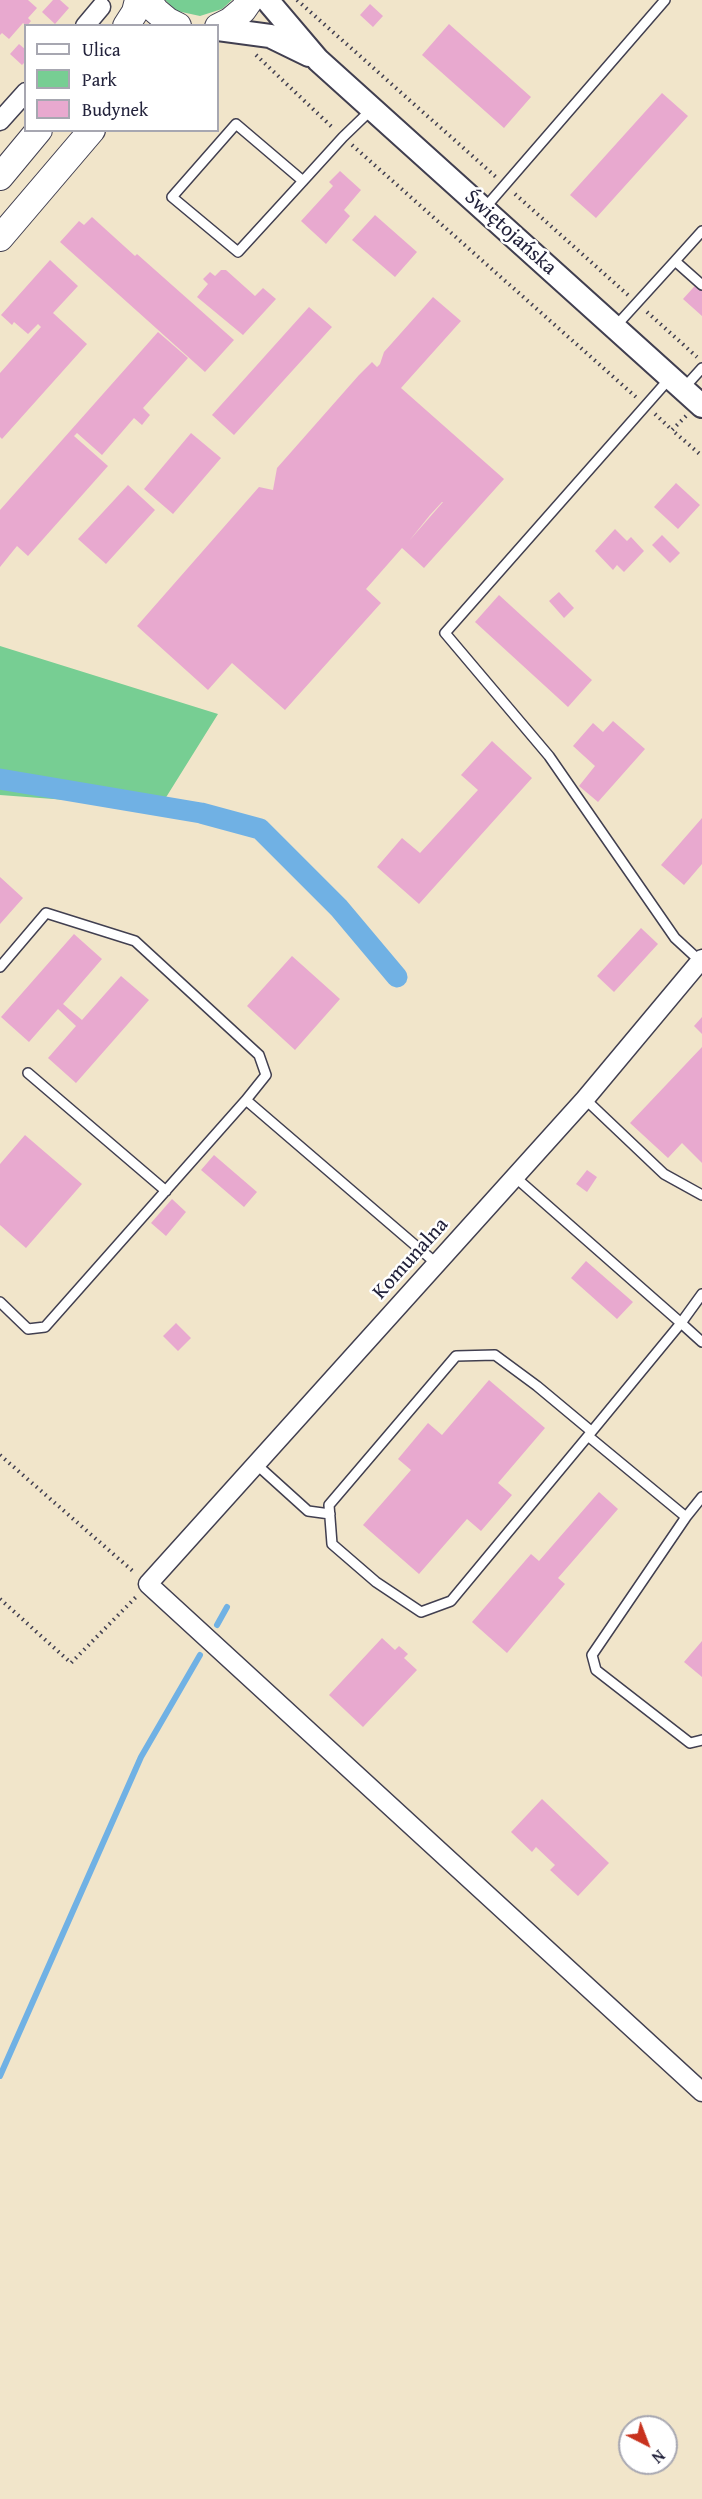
<!DOCTYPE html>
<html>
<head>
<meta charset="utf-8">
<style>
  body { margin:0 }
  #map { position:relative; width:702px; height:2499px; overflow:hidden; background:#f1e5ca; font-family:"Gentium Book Plus",serif }
  canvas { display:block }
  .legend { position:absolute; left:24px; top:24px; width:195px; height:108px; box-sizing:border-box; background:#fff; border:2px solid #a7a7b1; margin:0; padding:8px 10px; list-style:none; font-size:18px; color:#22223b }
  .legend li { display:flex; align-items:center; gap:12px; height:30px }
  .legend b { width:30px; border:2px solid #a7a7b1 }
  .north { position:absolute; left:618px; top:2415px; width:60px; height:60px; box-sizing:border-box; background:#fff; border:2px solid #a7a7b1; border-radius:50%; rotate:138deg; font-size:16px; font-weight:700; line-height:24px; text-align:center; color:#22223b }
  .north::after { content:''; display:block; margin:auto; width:21px; height:27px; background:#c8321e; clip-path:polygon(50% 0,100% 100%,50% 72%,0 100%) }
</style>
</head>
<body>
<div id="map">
<canvas width="702" height="2499"></canvas>
<ul class="legend">
<li><b style="height:8px;background:#fff"></b>Ulica</li>
<li><b style="height:16px;background:#77ce93"></b>Park</li>
<li><b style="height:16px;background:#e8a9cf"></b>Budynek</li>
</ul>
<div class="north">N</div>
</div>
<script>
const ctx = document.querySelector('canvas').getContext('2d');
ctx.lineJoin = 'round';
function fillPath(path, color) {
  ctx.fillStyle = color;
  ctx.fill(path, 'evenodd');
}
function toPath(rows) {
  const path = new Path2D();
  for (const r of rows) {
    path.moveTo(r[0], r[1]);
    for (let i = 2; i < r.length; i += 2) path.lineTo(r[i], r[i + 1]);
  }
  return path;
}
function trace(path, color, width, dash) {
  ctx.strokeStyle = color;
  ctx.lineWidth = width;
  ctx.lineCap = dash ? 'butt' : 'round';
  ctx.setLineDash(dash || []);
  ctx.stroke(path);
}
function label(font, color, halo, rows, align = 'center') {
  ctx.font = font + ' "Gentium Book Plus",serif';
  ctx.lineWidth = 5;
  ctx.setLineDash([]);
  ctx.textBaseline = 'middle';
  ctx.strokeStyle = halo;
  ctx.fillStyle = color;
  for (const [text, x, y, turn = 0] of rows) {
    ctx.save();
    ctx.translate(x, y);
    ctx.rotate((+turn || 0) * Math.PI / 180);
    ctx.textAlign = isNaN(turn) ? turn : align;
    if (halo) ctx.strokeText(text, 0, 0);
    ctx.fillText(text, 0, 0);
    ctx.restore();
  }
}
fillPath(toPath([
  [165,0,232,0,222,9,200,16,177,11],
  [0,646,218,714,160,807,0,795]
]), '#77ce93');
trace(toPath([
  [217,1625,227,1607],
  [0,2076,141,1757,200,1655]
]), '#70b1e4', 6);
trace(toPath([
  [0,779,201,813,260,829,339,908,397,977]
]), '#70b1e4', 21);
fillPath(toPath([
  [0,0,28,0,37,8,28,18,31,21,27,26,23,23,9,39,2,33,0,35],
  [53,0,60,0,69,8,55,24,42,12],
  [370,4,383,16,373,27,360,15],
  [449,24,531,97,504,128,422,55],
  [19,44,26,50,26,61,22,65,10,54],
  [662,93,688,116,596,218,570,195],
  [340,171,361,190,344,210,350,216,326,244,301,221,333,186,329,182],
  [375,215,417,252,395,277,352,240],
  [92,217,135,256,137,254,234,340,205,372,60,242,79,221,84,225],
  [50,260,78,286,53,313,87,344,2,439,0,437,0,373,41,327,38,324,28,334,14,322,12,325,1,315],
  [221,270,226,270,255,296,263,288,276,299,243,335,197,297,208,284,203,279,210,272,215,276],
  [702,278,702,316,683,299],
  [433,297,461,321,401,388,504,479,424,568,402,548,366,589,381,603,285,710,232,663,208,690,137,626,259,487,273,490,277,468,359,375,372,362,377,367,380,364,384,352],
  [442,502,443,502,409,541,430,515],
  [309,307,332,327,234,435,212,415],
  [158,332,188,358,143,408,150,415,142,425,134,418,102,455,77,433,74,436,108,466,28,556,17,546,0,567,0,510],
  [191,433,221,458,173,514,144,489],
  [676,483,700,505,678,529,654,507],
  [128,485,155,510,106,564,78,539],
  [615,529,627,541,631,537,644,551,624,572,617,565,613,570,595,551],
  [662,535,680,553,670,563,652,545],
  [559,592,574,608,564,618,549,601],
  [499,595,592,680,568,707,475,622],
  [613,721,645,749,598,802,579,786,595,766,573,746,593,723,603,732],
  [492,741,532,778,419,904,377,867,402,838,420,853,478,790,461,775],
  [702,818,702,864,684,885,661,865],
  [0,877,23,898,0,924],
  [641,928,658,944,614,992,597,976],
  [74,934,102,959,63,1004,82,1020,121,976,149,1000,76,1083,48,1058,76,1026,58,1009,29,1042,1,1017],
  [292,956,340,999,295,1050,247,1006],
  [702,1017,702,1034,694,1026],
  [702,1047,702,1163,682,1143,668,1158,630,1123],
  [25,1135,82,1184,26,1248,0,1225,0,1164],
  [214,1155,257,1192,244,1207,201,1170],
  [587,1170,597,1177,587,1192,576,1184],
  [172,1199,186,1212,166,1236,151,1223],
  [586,1261,633,1302,617,1319,571,1278],
  [176,1323,191,1338,178,1351,163,1336],
  [489,1380,545,1428,498,1483,512,1495,481,1531,467,1519,419,1574,363,1525,411,1470,398,1459,428,1423,442,1435],
  [599,1492,618,1509,558,1578,565,1584,507,1653,472,1622,531,1554,539,1561],
  [382,1638,395,1650,399,1646,408,1654,404,1658,417,1670,363,1727,329,1695],
  [702,1641,702,1677,684,1662],
  [542,1799,609,1863,578,1896,550,1870,555,1865,536,1847,532,1852,511,1832]
]), '#e8a9cf');
const service = toPath([
  [303,181,236,124,172,197,238,252,303,181,343,137,372,109],
  [484,209,665,0],
  [675,261,702,231],
  [615,327,675,261,702,285],
  [670,378,445,633,549,756,675,938,700,961],
  [683,389,702,368],
  [0,967,46,913,135,941,259,1055,266,1075,246,1100],
  [28,1073,166,1191],
  [585,1099,664,1174,702,1195],
  [515,1177,681,1323,702,1294],
  [0,1302,28,1329,45,1327,246,1100,437,1264],
  [702,1342,681,1323,588,1436,686,1517,702,1497],
  [588,1436,451,1601,421,1612,376,1582,332,1544,329,1505,456,1356,495,1355,537,1386,591,1431],
  [256,1464,308,1511,330,1514],
  [686,1517,592,1655,596,1670,690,1743,702,1740]
]);
const minor = toPath([
  [85,26,101,7],
  [0,121,26,92],
  [702,959,585,1099,148,1584,702,2092]
]);
const tertiary = toPath([
  [267,0,318,60,702,406],
  [218,29,270,36,309,55]
]);
const secondary = toPath([
  [148,0,156,11,168,21,178,26],
  [126,26,135,12,138,0],
  [218,27,230,21,243,10,250,0],
  [0,177,39,130],
  [0,238,92,130]
]);
trace(service, '#413f50', 12);
trace(minor, '#413f50', 21);
trace(tertiary, '#413f50', 26);
trace(secondary, '#413f50', 28);
trace(toPath([
  [297,0,496,177],
  [256,55,333,128],
  [352,145,636,397],
  [515,194,628,295],
  [647,312,697,357],
  [655,414,672,430],
  [686,416,672,430,702,456],
  [0,1455,135,1573],
  [0,1599,71,1663,136,1597]
]), '#413f50', 4, [1.5, 4.5]);
trace(service, '#fff', 9);
trace(minor, '#fff', 18);
trace(tertiary, '#fff', 22);
trace(secondary, '#fff', 26);
label('21px', '#22223b', '#fff', [
  ["Świętojańska",510,233,42],
  ["Komunalna",411,1259,-48]
]);
</script>
</body>
</html>
